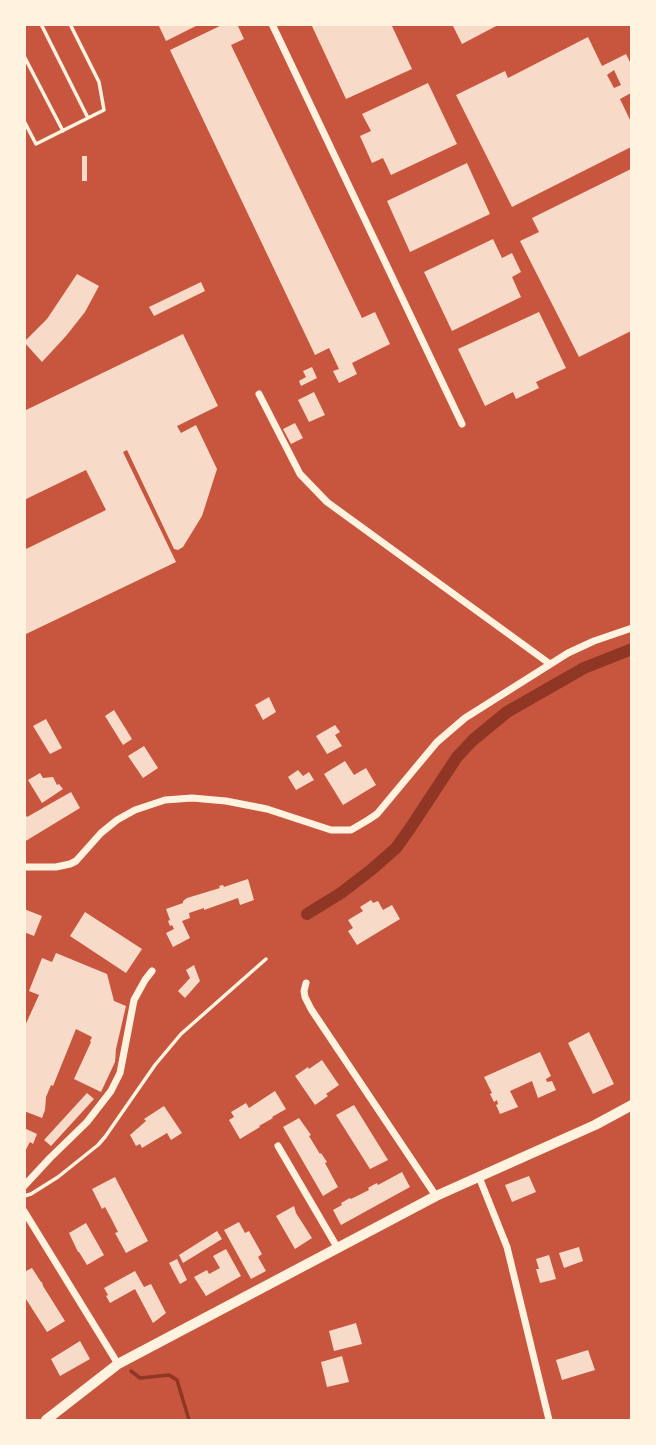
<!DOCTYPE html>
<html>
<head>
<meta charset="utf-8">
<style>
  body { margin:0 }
  #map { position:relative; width:656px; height:1445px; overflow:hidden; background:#c8553d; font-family:Roboto,sans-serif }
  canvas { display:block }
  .frame { position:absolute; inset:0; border:26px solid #fff3e0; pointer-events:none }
</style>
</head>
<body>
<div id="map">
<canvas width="656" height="1445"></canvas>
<div class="frame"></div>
</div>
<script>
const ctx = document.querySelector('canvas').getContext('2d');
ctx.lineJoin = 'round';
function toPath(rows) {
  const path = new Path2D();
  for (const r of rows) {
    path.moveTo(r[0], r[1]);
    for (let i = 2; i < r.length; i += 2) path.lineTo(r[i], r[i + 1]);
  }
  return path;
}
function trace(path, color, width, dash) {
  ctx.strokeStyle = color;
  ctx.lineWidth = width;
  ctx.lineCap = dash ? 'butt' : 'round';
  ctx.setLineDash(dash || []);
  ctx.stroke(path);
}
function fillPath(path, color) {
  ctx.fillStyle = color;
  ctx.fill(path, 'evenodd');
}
trace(toPath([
  [131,1371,140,1378,169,1375,177,1380,189,1420]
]), '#8f3625', 3.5);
trace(toPath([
  [307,914,341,893,371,870,396,848,409,830,457,757,473,740,507,712,584,668,632,649]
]), '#8f3625', 12);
fillPath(toPath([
  [158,24,200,24,166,41],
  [224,24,237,24,244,39,231,45,362,318,375,312,390,344,352,363,357,374,339,383,333,371,339,369,329,348,315,355,170,50],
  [311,24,391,24,412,69,346,99],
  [452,24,500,24,462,44],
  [588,37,602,66,626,54,631,64,631,93,620,99,631,122,631,147,512,207,456,95,505,71,508,78],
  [614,70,621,85,614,88,607,75],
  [428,83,457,144,391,175,383,158,372,163,360,136,371,131,362,114],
  [82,156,87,156,87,181,82,181],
  [467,163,490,214,410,252,387,201],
  [631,169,631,331,579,357,520,241,539,232,532,218],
  [493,239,502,258,512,253,521,272,512,277,521,297,452,331,424,272],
  [77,274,99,286,85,312,66,336,42,362,24,342,47,319],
  [201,282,205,291,154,316,149,307],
  [539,312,566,368,536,382,539,388,516,399,513,392,485,406,458,349],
  [183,334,218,406,177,426,181,433,196,425,217,469,202,516,183,547,178,550,174,549,127,450,123,452,176,562,24,635,24,550,106,510,86,470,24,500,24,411],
  [312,367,317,378,301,386,299,381,306,377,303,371],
  [314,392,325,415,309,422,298,400],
  [295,423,303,438,291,444,283,429],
  [269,697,276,712,263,720,255,705],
  [114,710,132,739,123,745,105,716],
  [46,719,62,748,50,754,33,726],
  [335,725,340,732,335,735,342,746,327,754,316,736],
  [144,746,158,768,143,778,128,756],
  [345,761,354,775,366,768,376,785,343,805,324,774],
  [298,770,303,776,309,772,314,780,296,790,288,777],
  [40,773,43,778,53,777,57,785,59,784,63,789,42,803,28,780],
  [71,792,80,808,24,842,24,813,27,817],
  [248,879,254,900,240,905,238,898,204,910,204,908,189,913,190,918,182,921,190,938,173,947,166,933,174,929,172,925,170,926,168,921,170,920,166,909,183,903,183,901,187,898,220,888,219,886,223,885,224,887],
  [371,900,373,903,378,901,383,910,392,905,400,919,357,945,348,931,353,928,348,920,363,911,360,907],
  [24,909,42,916,34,936,24,932],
  [85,912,142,949,126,973,70,936],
  [56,953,107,974,114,1001,126,1006,116,1049,115,1062,101,1092,74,1079,91,1042,90,1041,92,1037,76,1029,53,1086,51,1085,46,1097,45,1110,42,1118,24,1111,24,1028,39,995,29,991,42,958,52,962],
  [194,965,200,981,185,998,178,991,190,978,186,970],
  [589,1032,614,1084,593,1094,568,1043],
  [540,1052,551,1076,546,1079,547,1082,552,1081,556,1090,538,1098,532,1081,510,1091,518,1107,500,1114,496,1105,498,1104,497,1100,494,1102,490,1094,492,1093,484,1077],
  [322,1060,339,1085,326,1094,328,1096,315,1105,295,1076,308,1067,309,1069],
  [275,1091,286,1109,272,1117,273,1118,259,1126,260,1127,240,1139,229,1120,234,1117,231,1112,246,1103,249,1108],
  [87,1093,94,1099,51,1146,44,1140],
  [354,1105,388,1160,370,1169,336,1115],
  [164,1106,182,1133,171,1140,167,1133,142,1148,140,1144,136,1146,130,1135,146,1121,144,1119],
  [299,1118,311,1135,309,1136,320,1154,321,1153,327,1162,325,1163,338,1187,323,1196,283,1127],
  [24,1128,37,1134,33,1144,30,1142,24,1153],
  [402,1172,410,1187,341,1225,333,1210,342,1205,341,1203,350,1198,351,1199,369,1190,368,1188,373,1185,377,1183,378,1185],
  [529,1176,536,1192,512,1202,505,1185],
  [115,1177,148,1241,126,1253,115,1233,118,1232,112,1220,105,1207,102,1209,92,1189],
  [294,1206,296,1213,312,1238,295,1249,276,1216],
  [239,1222,245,1233,249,1231,262,1254,258,1257,266,1271,251,1279,224,1230],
  [86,1223,104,1255,87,1265,79,1252,78,1252,69,1233],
  [217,1231,222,1239,183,1263,179,1255],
  [579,1247,583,1261,564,1268,559,1253],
  [226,1249,241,1276,206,1296,194,1277,207,1270,209,1274,220,1268,213,1256],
  [549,1255,556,1279,540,1283,536,1269,539,1269,536,1259],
  [177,1259,187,1280,180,1284,169,1263],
  [32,1268,41,1282,42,1282,43,1286,65,1321,47,1332,24,1296,24,1272],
  [135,1271,144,1287,151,1284,166,1313,153,1323,135,1289,110,1303,106,1296,108,1295,104,1288],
  [356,1323,362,1344,334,1351,329,1331],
  [80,1341,90,1359,60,1376,51,1359],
  [588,1350,595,1370,562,1380,556,1360],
  [342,1356,349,1382,327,1387,321,1362]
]), '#f7dbc8');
trace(toPath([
  [41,24,88,118],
  [24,56,63,131],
  [24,121,36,144,104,110,99,82,70,24],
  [24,1196,31,1194,58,1177,98,1145,105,1137,155,1065,181,1034,266,959]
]), '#fff3e0', 3.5);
trace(toPath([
  [272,24,462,424],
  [259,394,300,474,327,502,550,664],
  [24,867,56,867,70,864,76,861,101,833,117,820,135,810,165,800,192,798,226,801,267,809,331,830,351,830,368,820,377,814,437,742,465,718,568,653,594,641,632,628],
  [306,983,304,991,305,997,311,1009,436,1196],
  [278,1146,337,1247],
  [479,1177,507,1247,549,1420],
  [24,1186,50,1158,87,1122,111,1091,120,1073,134,1000,145,980,152,971],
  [24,1211,118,1364]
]), '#fff3e0', 7);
trace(toPath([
  [46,1420,118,1364,436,1196,595,1125,632,1105]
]), '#fff3e0', 10);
</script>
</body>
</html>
